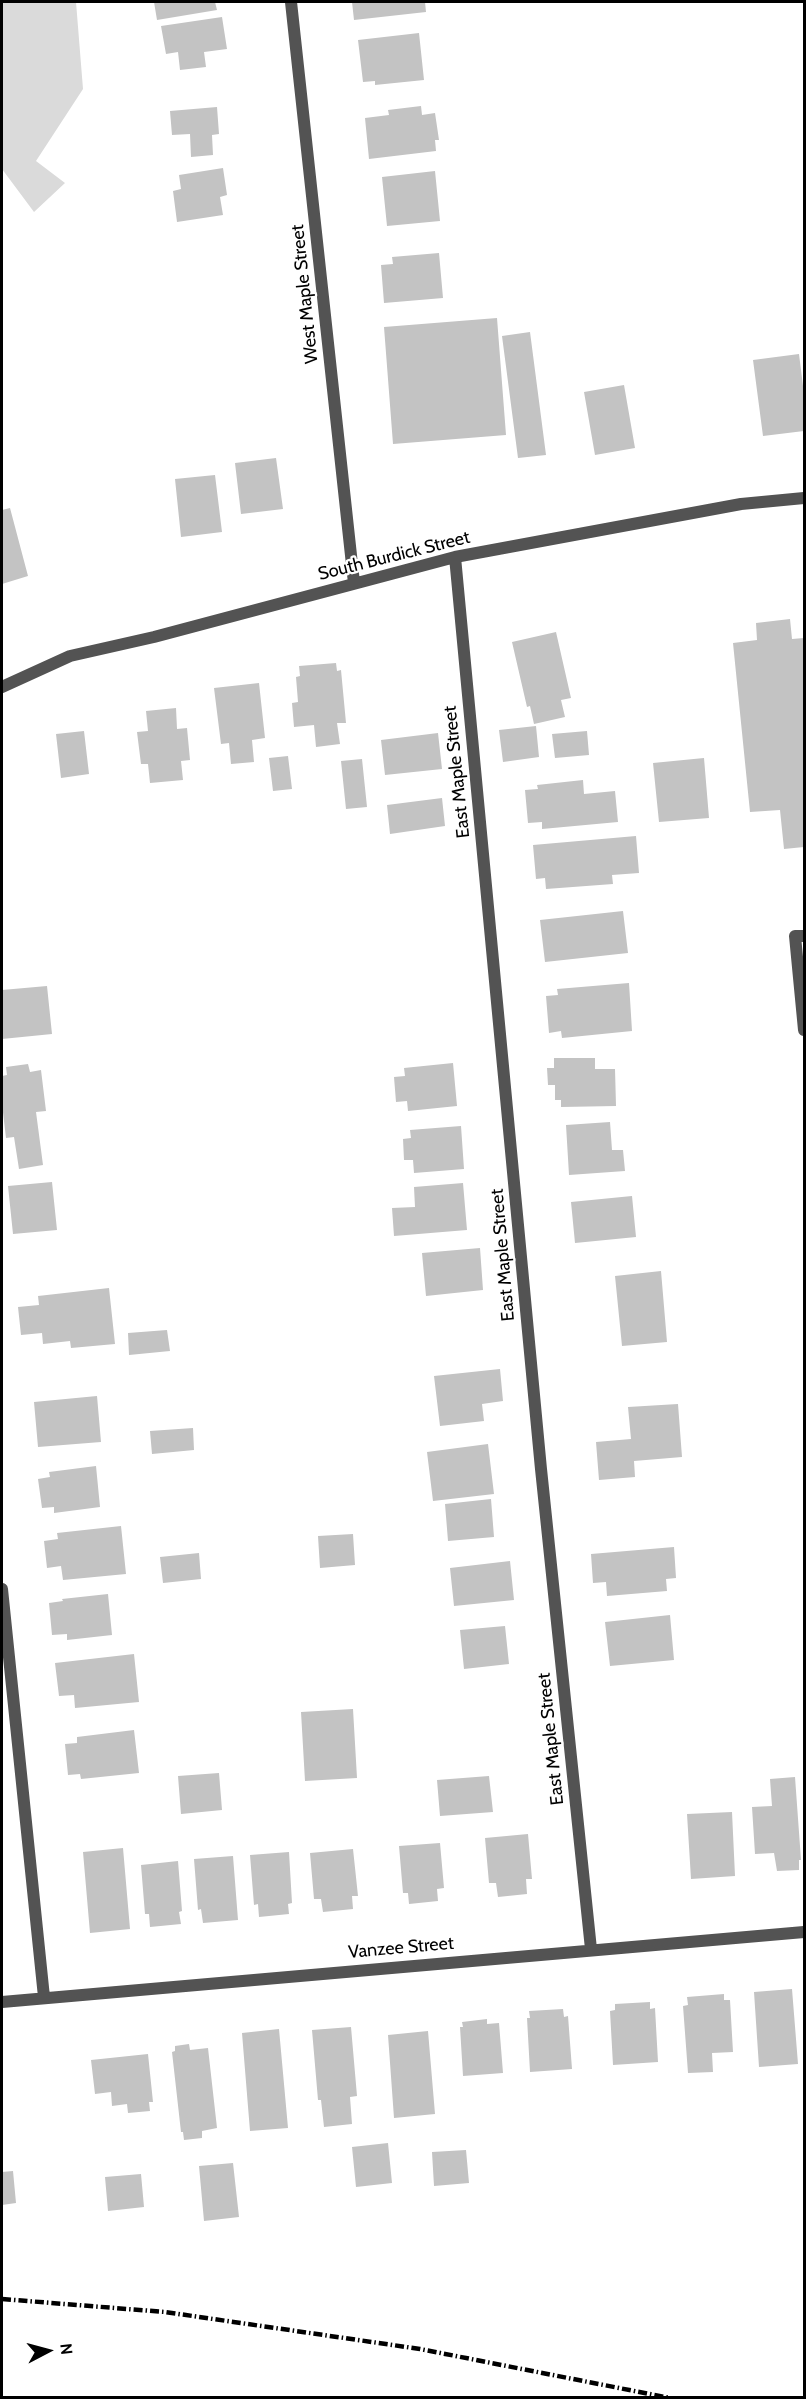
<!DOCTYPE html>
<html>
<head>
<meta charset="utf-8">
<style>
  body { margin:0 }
  #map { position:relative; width:806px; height:2399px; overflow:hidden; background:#fff; font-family:Cabin,sans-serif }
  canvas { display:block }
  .frame { position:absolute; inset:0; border:3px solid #000; pointer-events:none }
  .north { position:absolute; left:18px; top:2321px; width:60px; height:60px; -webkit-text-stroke:4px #fff; paint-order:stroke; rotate:84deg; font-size:16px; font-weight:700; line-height:24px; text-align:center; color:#000 }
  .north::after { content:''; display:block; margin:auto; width:21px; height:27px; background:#000; clip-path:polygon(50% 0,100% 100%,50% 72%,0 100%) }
</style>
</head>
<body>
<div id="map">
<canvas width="806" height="2399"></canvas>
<div class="frame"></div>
<div class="north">N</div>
</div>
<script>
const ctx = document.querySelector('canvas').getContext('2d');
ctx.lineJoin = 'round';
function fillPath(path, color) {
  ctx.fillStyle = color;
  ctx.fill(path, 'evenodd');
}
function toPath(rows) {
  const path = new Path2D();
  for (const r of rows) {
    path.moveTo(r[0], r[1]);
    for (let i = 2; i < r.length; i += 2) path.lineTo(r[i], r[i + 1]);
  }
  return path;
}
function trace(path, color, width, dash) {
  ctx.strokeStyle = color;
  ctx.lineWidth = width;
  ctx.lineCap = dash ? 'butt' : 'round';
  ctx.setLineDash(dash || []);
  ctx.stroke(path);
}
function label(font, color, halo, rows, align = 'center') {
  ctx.font = font + ' Cabin,sans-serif';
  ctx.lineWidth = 4.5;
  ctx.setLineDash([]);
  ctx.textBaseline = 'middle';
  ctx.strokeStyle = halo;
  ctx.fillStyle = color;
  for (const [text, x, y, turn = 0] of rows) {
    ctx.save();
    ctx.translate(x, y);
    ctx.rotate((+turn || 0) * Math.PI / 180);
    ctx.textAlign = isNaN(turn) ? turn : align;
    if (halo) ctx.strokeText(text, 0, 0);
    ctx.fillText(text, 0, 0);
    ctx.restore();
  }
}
fillPath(toPath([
  [2,2,76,2,83,89,36,161,65,183,34,212,2,169]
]), '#dadada');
fillPath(toPath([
  [154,2,215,2,217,10,157,20],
  [352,2,425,2,426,12,354,20],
  [222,17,227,49,204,52,206,67,180,70,178,52,166,54,161,26],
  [419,33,424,80,375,85,375,81,363,82,358,40],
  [421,106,422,115,435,113,439,140,435,140,436,151,369,159,365,118,389,115,388,110],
  [217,107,219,134,212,135,213,155,191,157,190,134,172,135,170,111],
  [223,168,227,195,220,197,223,215,177,222,173,191,181,189,179,175],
  [435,171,440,221,387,226,382,177],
  [439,253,443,298,384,303,381,265,393,264,392,257],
  [497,318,506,435,393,444,384,327],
  [530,332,546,455,518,458,502,336],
  [799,354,804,394,804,431,763,436,753,360],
  [624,385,635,448,595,455,584,392],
  [276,458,283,509,241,514,235,463],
  [215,475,222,532,181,537,175,479],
  [10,508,28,576,2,584,2,510],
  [790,619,792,639,804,638,804,847,784,849,780,810,750,812,733,643,757,640,756,623],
  [556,632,571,698,561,700,565,717,534,724,530,706,527,707,512,642],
  [336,663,337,671,341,670,346,723,337,723,340,744,316,747,314,725,294,727,292,703,298,702,296,677,300,676,299,666],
  [259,683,265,738,252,740,254,762,231,764,229,743,221,744,214,688],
  [176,708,177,729,187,728,190,760,181,761,183,780,150,783,148,764,141,764,137,732,148,731,146,711],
  [536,726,539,757,503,762,499,730],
  [84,731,89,774,61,778,56,734],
  [587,731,589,755,555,758,552,734],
  [438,733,442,769,385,775,381,740],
  [288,756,292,789,273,791,269,758],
  [704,758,709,818,659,822,653,763],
  [362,759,367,807,346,809,341,761],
  [583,780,584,794,615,791,618,822,542,829,542,822,528,823,525,790,538,789,537,785],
  [442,798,445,826,390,834,387,805],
  [636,836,639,873,612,875,613,884,546,889,545,878,536,879,533,845],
  [623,911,628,953,545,962,540,920],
  [629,983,632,1031,562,1038,561,1031,549,1033,546,996,558,995,557,989],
  [47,986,52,1034,2,1039,2,990],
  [554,1058,595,1058,595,1069,615,1069,616,1106,561,1107,561,1100,555,1100,555,1085,548,1085,547,1068,554,1068],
  [453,1063,457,1106,408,1111,407,1101,396,1102,394,1077,405,1076,404,1068],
  [28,1064,30,1072,41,1070,46,1111,36,1112,43,1165,19,1169,14,1137,6,1138,2,1104,2,1076,7,1075,6,1067],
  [610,1122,612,1150,623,1150,625,1171,569,1175,566,1125],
  [461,1126,464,1169,414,1173,413,1160,404,1160,403,1139,411,1138,410,1130],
  [52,1182,57,1230,13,1234,8,1186],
  [463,1183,467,1230,394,1236,392,1208,415,1207,414,1187],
  [632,1196,636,1237,575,1243,571,1202],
  [480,1248,483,1290,426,1296,422,1253],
  [661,1271,667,1342,622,1346,615,1276],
  [109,1288,115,1344,71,1348,70,1341,43,1344,42,1333,21,1335,18,1307,39,1305,38,1296],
  [167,1330,170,1351,129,1355,128,1333],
  [500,1369,503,1401,482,1404,484,1421,440,1426,434,1376],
  [97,1396,101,1442,38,1447,34,1402],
  [678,1404,682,1457,634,1461,635,1477,599,1480,596,1442,631,1439,628,1407],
  [193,1428,194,1450,152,1454,150,1431],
  [488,1444,494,1494,433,1501,427,1452],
  [96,1466,100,1507,54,1513,54,1507,42,1508,38,1479,50,1477,49,1472],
  [491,1499,494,1537,448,1541,445,1504],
  [121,1526,126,1574,63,1580,61,1566,47,1568,44,1541,58,1539,57,1533],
  [353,1534,355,1565,320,1568,318,1536],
  [674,1547,676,1578,666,1579,667,1591,607,1596,606,1582,593,1583,591,1554],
  [199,1553,201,1579,163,1583,160,1557],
  [510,1561,514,1600,454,1606,450,1568],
  [108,1594,112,1635,67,1640,67,1634,52,1635,49,1603,63,1601,62,1599],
  [670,1615,674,1660,610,1666,605,1622],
  [505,1626,509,1664,464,1669,460,1630],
  [134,1654,139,1702,75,1708,74,1695,59,1696,55,1663],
  [353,1709,357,1778,305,1781,301,1712],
  [134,1730,139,1773,81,1779,80,1774,68,1775,65,1744,77,1743,77,1737],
  [219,1773,222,1810,181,1814,178,1776],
  [489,1776,493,1812,440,1816,437,1780],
  [795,1777,801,1860,799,1860,799,1870,777,1871,774,1853,755,1854,752,1807,772,1806,770,1779],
  [732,1812,735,1876,691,1879,687,1814],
  [528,1834,532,1879,526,1879,527,1894,498,1897,496,1883,489,1883,485,1838],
  [440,1843,444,1888,437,1889,438,1901,409,1904,408,1893,403,1893,399,1846],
  [123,1848,130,1929,90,1933,83,1852],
  [353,1849,358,1896,352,1896,353,1909,323,1912,321,1899,314,1899,310,1853],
  [289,1852,292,1903,288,1904,289,1914,259,1917,258,1904,254,1905,250,1855],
  [233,1856,238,1920,203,1923,201,1909,198,1910,194,1859],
  [178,1861,182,1911,179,1912,181,1924,150,1927,149,1914,145,1914,141,1865],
  [792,1989,798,2064,759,2067,754,1992],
  [724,1994,724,2000,730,2000,733,2052,712,2053,713,2072,688,2073,683,2006,688,2005,687,1997],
  [650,2002,650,2009,655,2008,658,2062,613,2065,610,2011,615,2010,615,2004],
  [563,2009,564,2017,568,2016,572,2069,530,2072,527,2018,530,2018,529,2011],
  [487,2019,487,2024,499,2023,503,2073,463,2076,460,2027,463,2027,462,2022],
  [351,2027,357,2096,350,2097,352,2124,324,2127,321,2100,318,2100,312,2030],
  [279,2029,288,2128,250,2131,242,2033],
  [428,2031,435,2114,394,2118,388,2035],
  [189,2044,190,2050,208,2048,217,2128,202,2131,202,2138,184,2140,183,2132,181,2132,172,2052,175,2051,175,2046],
  [148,2054,153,2102,149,2102,150,2111,128,2113,127,2104,112,2106,111,2092,95,2094,91,2060],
  [388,2143,392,2183,356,2187,352,2147],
  [466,2150,469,2183,434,2186,432,2152],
  [233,2163,239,2217,204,2221,199,2166],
  [13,2171,16,2203,2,2205,2,2172],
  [141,2174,144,2207,108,2211,105,2177]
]), '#c3c3c3');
trace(toPath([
  [804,936,795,936,804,1030]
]), '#535353', 12);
trace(toPath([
  [291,2,354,583],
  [455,557,541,1469,591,1949],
  [2,687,70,656,154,637,455,557,741,504,804,498],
  [2,1589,44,1997],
  [2,2002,804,1932]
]), '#535353', 12);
trace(toPath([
  [2,2299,165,2312,420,2349,670,2398]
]), '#000', 4.5, [9, 3, 1.5, 3]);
label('18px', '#000', '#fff', [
  ["West Maple Street",305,294,-96],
  ["South Burdick Street",394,556,-14],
  ["East Maple Street",457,772,-96],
  ["East Maple Street",503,1255,-95],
  ["East Maple Street",551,1739,-96],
  ["Vanzee Street",401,1948,-5]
]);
</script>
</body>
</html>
